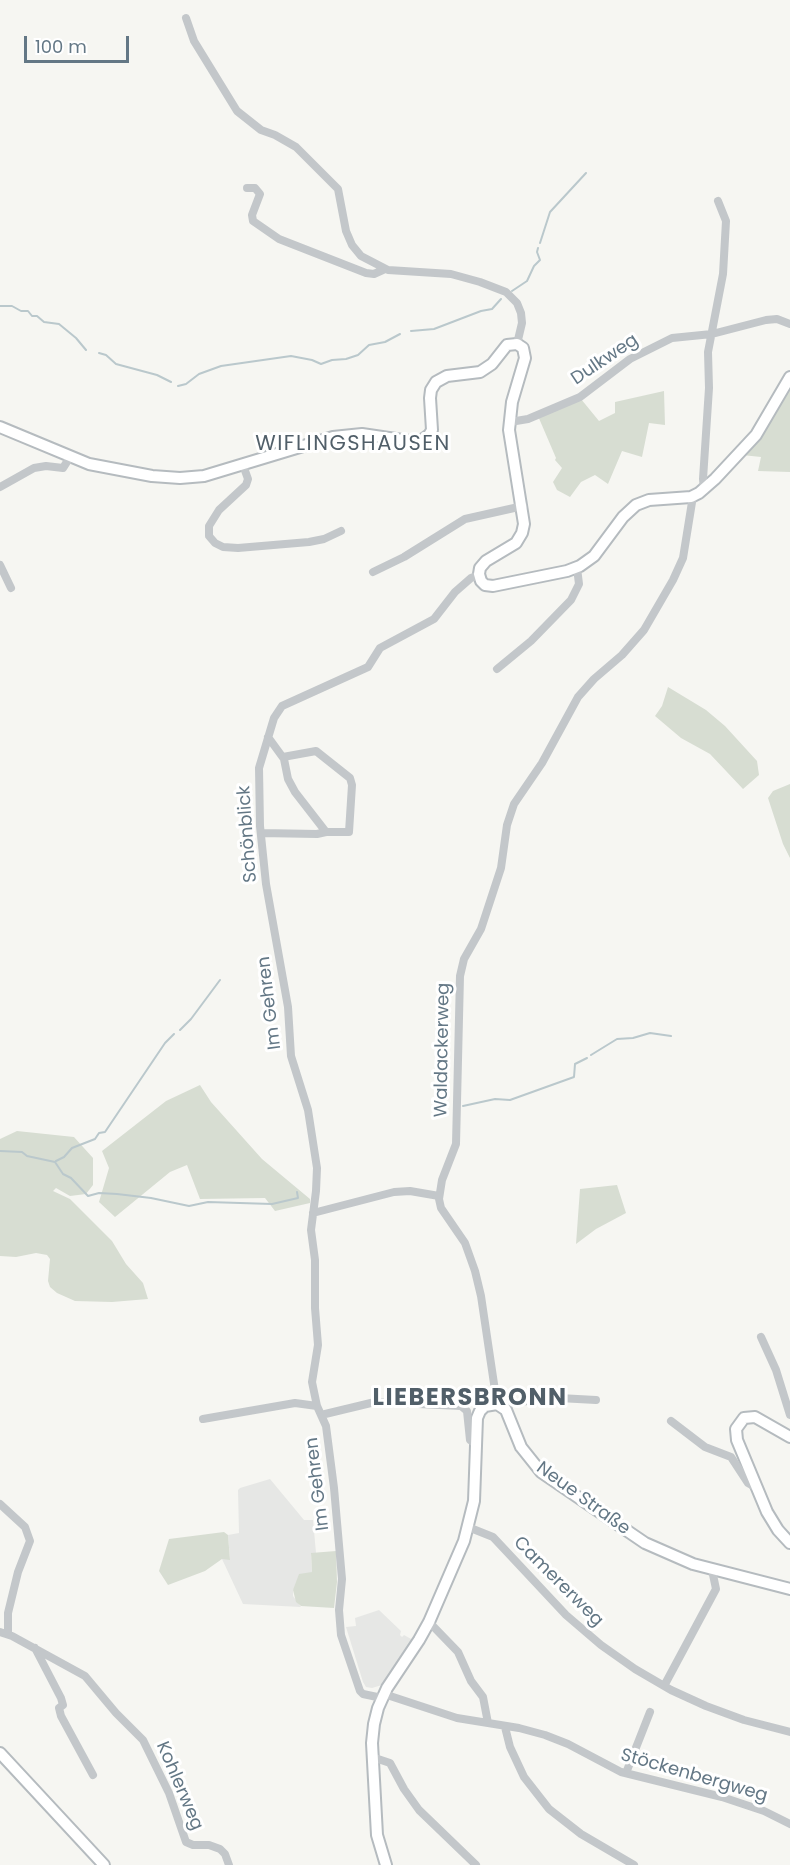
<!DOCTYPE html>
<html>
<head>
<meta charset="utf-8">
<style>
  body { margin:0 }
  #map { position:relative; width:790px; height:1865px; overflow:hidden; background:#f6f6f2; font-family:Poppins,sans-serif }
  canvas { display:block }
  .scale { position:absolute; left:24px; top:36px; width:105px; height:27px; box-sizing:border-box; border:3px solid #637785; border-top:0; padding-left:8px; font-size:18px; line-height:21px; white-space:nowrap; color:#637785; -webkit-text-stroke:4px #fff; paint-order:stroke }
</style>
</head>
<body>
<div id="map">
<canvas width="790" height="1865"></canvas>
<div class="scale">100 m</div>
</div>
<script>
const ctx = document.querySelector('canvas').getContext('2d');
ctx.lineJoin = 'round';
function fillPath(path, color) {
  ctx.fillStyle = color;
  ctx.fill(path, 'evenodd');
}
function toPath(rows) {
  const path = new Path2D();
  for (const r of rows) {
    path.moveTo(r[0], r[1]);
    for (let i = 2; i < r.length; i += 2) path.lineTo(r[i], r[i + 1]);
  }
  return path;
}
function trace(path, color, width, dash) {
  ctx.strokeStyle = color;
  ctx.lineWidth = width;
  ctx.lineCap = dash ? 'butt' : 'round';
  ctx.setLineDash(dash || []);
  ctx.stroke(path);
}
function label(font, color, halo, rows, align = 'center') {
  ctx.font = font + ' Poppins,sans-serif';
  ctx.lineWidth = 6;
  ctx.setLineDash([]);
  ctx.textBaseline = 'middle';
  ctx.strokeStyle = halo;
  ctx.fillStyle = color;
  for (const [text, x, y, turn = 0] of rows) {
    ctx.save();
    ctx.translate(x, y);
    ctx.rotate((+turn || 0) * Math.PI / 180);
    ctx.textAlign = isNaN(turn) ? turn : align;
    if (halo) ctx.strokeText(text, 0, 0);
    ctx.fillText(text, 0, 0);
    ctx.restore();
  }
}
fillPath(toPath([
  [270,1479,304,1520,313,1520,316,1553,311,1554,312,1572,293,1590,293,1596,301,1607,243,1604,222,1559,230,1559,228,1535,239,1533,238,1490,240,1488],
  [379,1610,401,1631,400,1635,402,1637,404,1635,413,1640,382,1685,372,1688,366,1687,363,1682,346,1627,356,1626,355,1618]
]), '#e6e7e5');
fillPath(toPath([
  [790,382,790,472,758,471,761,457,742,455],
  [664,391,665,425,649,423,642,457,622,451,608,484,595,475,581,482,570,497,557,490,553,482,562,468,555,460,556,458,538,416,581,399,599,421,615,413,615,402],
  [668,687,706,710,725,726,757,761,759,775,743,789,710,754,681,738,655,716,662,706],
  [790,784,790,858,783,844,768,798,773,791],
  [200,1085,211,1102,262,1159,310,1199,310,1203,275,1211,265,1198,200,1199,187,1165,170,1172,115,1217,99,1202,109,1168,102,1151,166,1101],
  [17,1131,74,1137,93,1158,93,1185,86,1194,70,1196,56,1188,53,1191,70,1199,112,1241,126,1264,143,1283,148,1299,112,1302,75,1301,57,1293,50,1287,48,1281,50,1259,47,1255,36,1253,16,1257,0,1256,0,1139],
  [617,1185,626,1213,596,1229,576,1244,580,1189],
  [224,1532,228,1535,230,1560,222,1559,205,1571,168,1585,159,1571,169,1539],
  [336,1551,337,1582,334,1608,301,1606,296,1602,293,1590,299,1574,312,1572,311,1553]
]), '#d7ddd2');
trace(toPath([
  [540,243,550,212,586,173],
  [512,291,527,281,534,266,540,260,537,252,538,248],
  [0,306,12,306,21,311,28,311,32,316,37,316,44,322,59,324,76,338,86,350],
  [411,331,434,329,481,311,492,309,501,299],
  [99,353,106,355,116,364,157,375,171,382],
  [178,386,186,384,199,374,221,366,291,356,312,360,321,364,332,360,346,359,358,355,369,345,385,342,400,334],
  [180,1030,191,1019,220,980],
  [591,1055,617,1039,633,1038,650,1033,671,1036],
  [463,1106,495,1099,510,1100,574,1077,575,1064,587,1058],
  [0,1151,22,1152,27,1156,55,1162,63,1174,71,1178,88,1196,99,1193,117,1194,151,1198,189,1206,208,1202,272,1204,298,1198,297,1192],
  [56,1161,64,1157,72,1148,95,1139,99,1133,105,1132,165,1043,174,1034]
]), '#bac8cc', 2);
const secondary = toPath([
  [0,427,89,464,152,476,180,478,204,476,333,437,362,434,416,442,422,440,429,435,432,430,430,398,431,390,436,382,447,376,480,372,492,364,507,345,517,344,523,348,525,358,512,402,509,430,524,524,522,533,516,543,486,561,480,568,479,574,481,581,485,585,493,586,567,571,580,566,594,556,623,517,636,505,649,500,691,497,699,493,715,479,756,435,790,377],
  [790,1437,755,1417,744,1418,736,1429,737,1440,767,1512,778,1530,790,1543],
  [0,1753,104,1865],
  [386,1865,377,1835,372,1743,374,1724,378,1708,387,1688,419,1640,429,1622,464,1541,474,1501,477,1418,480,1411,485,1406,497,1404,506,1410,521,1447,541,1472,645,1543,693,1564,790,1589]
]);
trace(secondary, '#b5bbbf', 14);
trace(toPath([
  [186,18,194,41,237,111,261,130,275,135,296,147,338,189,346,231,352,245,361,256,388,270,451,274,480,282,506,292,517,303,521,313,522,323,517,344],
  [247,188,255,188,260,194,252,215,253,221,279,239,366,273,374,274,385,269],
  [510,422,528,419,580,397,630,359,672,338,712,334,766,320,777,319,790,324],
  [243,465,248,479,246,485,219,510,209,526,209,536,215,543,223,547,238,548,309,542,324,539,341,531],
  [0,487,34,468,46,466,63,468,70,457],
  [704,490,703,479,709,388,708,352,723,274,726,221,718,201],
  [0,565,11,588],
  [373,572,404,557,465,519,523,506],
  [497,669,531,641,571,600,579,584,577,568],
  [268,737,284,759,288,779,295,792,326,832],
  [261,833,317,834,326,832,349,832,352,785,350,778,316,751,283,757],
  [313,1213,394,1192,410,1191,439,1196],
  [761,1337,776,1370,790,1415],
  [596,1400,559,1398,497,1404,481,1296,475,1271,465,1243,441,1208,439,1199,442,1180,456,1144,460,976,464,959,481,929,501,868,507,825,514,804,542,763,578,697,594,679,622,655,644,630,673,580,683,558,693,496],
  [321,1415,375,1402,461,1406,467,1411,470,1440,477,1445],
  [203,1419,295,1403,317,1406],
  [671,1421,705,1447,731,1457,748,1483,757,1488],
  [0,1504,25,1527,30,1541,18,1572,8,1613,8,1634],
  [468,1527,493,1537,566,1615,601,1645,635,1669,671,1690,706,1706,744,1720,790,1732],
  [429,1622,458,1652,471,1681,483,1697,488,1723],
  [0,1632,12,1636,85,1676,116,1713,143,1740,169,1793,186,1842,193,1845,209,1845,220,1849,225,1854,229,1865],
  [35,1648,61,1698,63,1705,59,1708,61,1716,93,1775],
  [664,1686,716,1589,712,1570],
  [384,1694,457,1718,519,1728,545,1735,568,1744,621,1772,722,1797,764,1811,790,1824],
  [382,1698,363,1694,360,1691,341,1635,339,1610,342,1579,334,1488,326,1426,317,1406,312,1382,318,1345,315,1308,315,1260,311,1230,316,1191,317,1168,308,1110,291,1056,288,1007,266,884,260,826,259,768,274,718,282,706,368,667,380,648,434,619,455,592,471,578,479,575],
  [505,1727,510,1747,524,1777,549,1809,581,1834,634,1865],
  [372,1757,390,1763,404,1789,419,1810,476,1865],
  [626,1773,650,1712]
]), '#c3c7ca', 8);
trace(secondary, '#fff', 10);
label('18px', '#637785', '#fff', [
  ["Dulkweg",605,360,-34],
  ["Schönblick",248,834,-94],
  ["Im Gehren",270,1003,-97],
  ["Waldackerweg",443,1050,-89],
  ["Im Gehren",318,1484,-97],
  ["Neue Straße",583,1499,36],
  ["Camererweg",558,1582,45],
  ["Stöckenbergweg",694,1776,16],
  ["Kohlerweg",179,1786,67]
]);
ctx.letterSpacing = '1.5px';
label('21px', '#515f69', '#fff', [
  ["WIFLINGSHAUSEN",353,445]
]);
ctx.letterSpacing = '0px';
ctx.letterSpacing = '1.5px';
label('bold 24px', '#515f69', '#fff', [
  ["LIEBERSBRONN",470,1399]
]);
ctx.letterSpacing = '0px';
</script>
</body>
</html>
